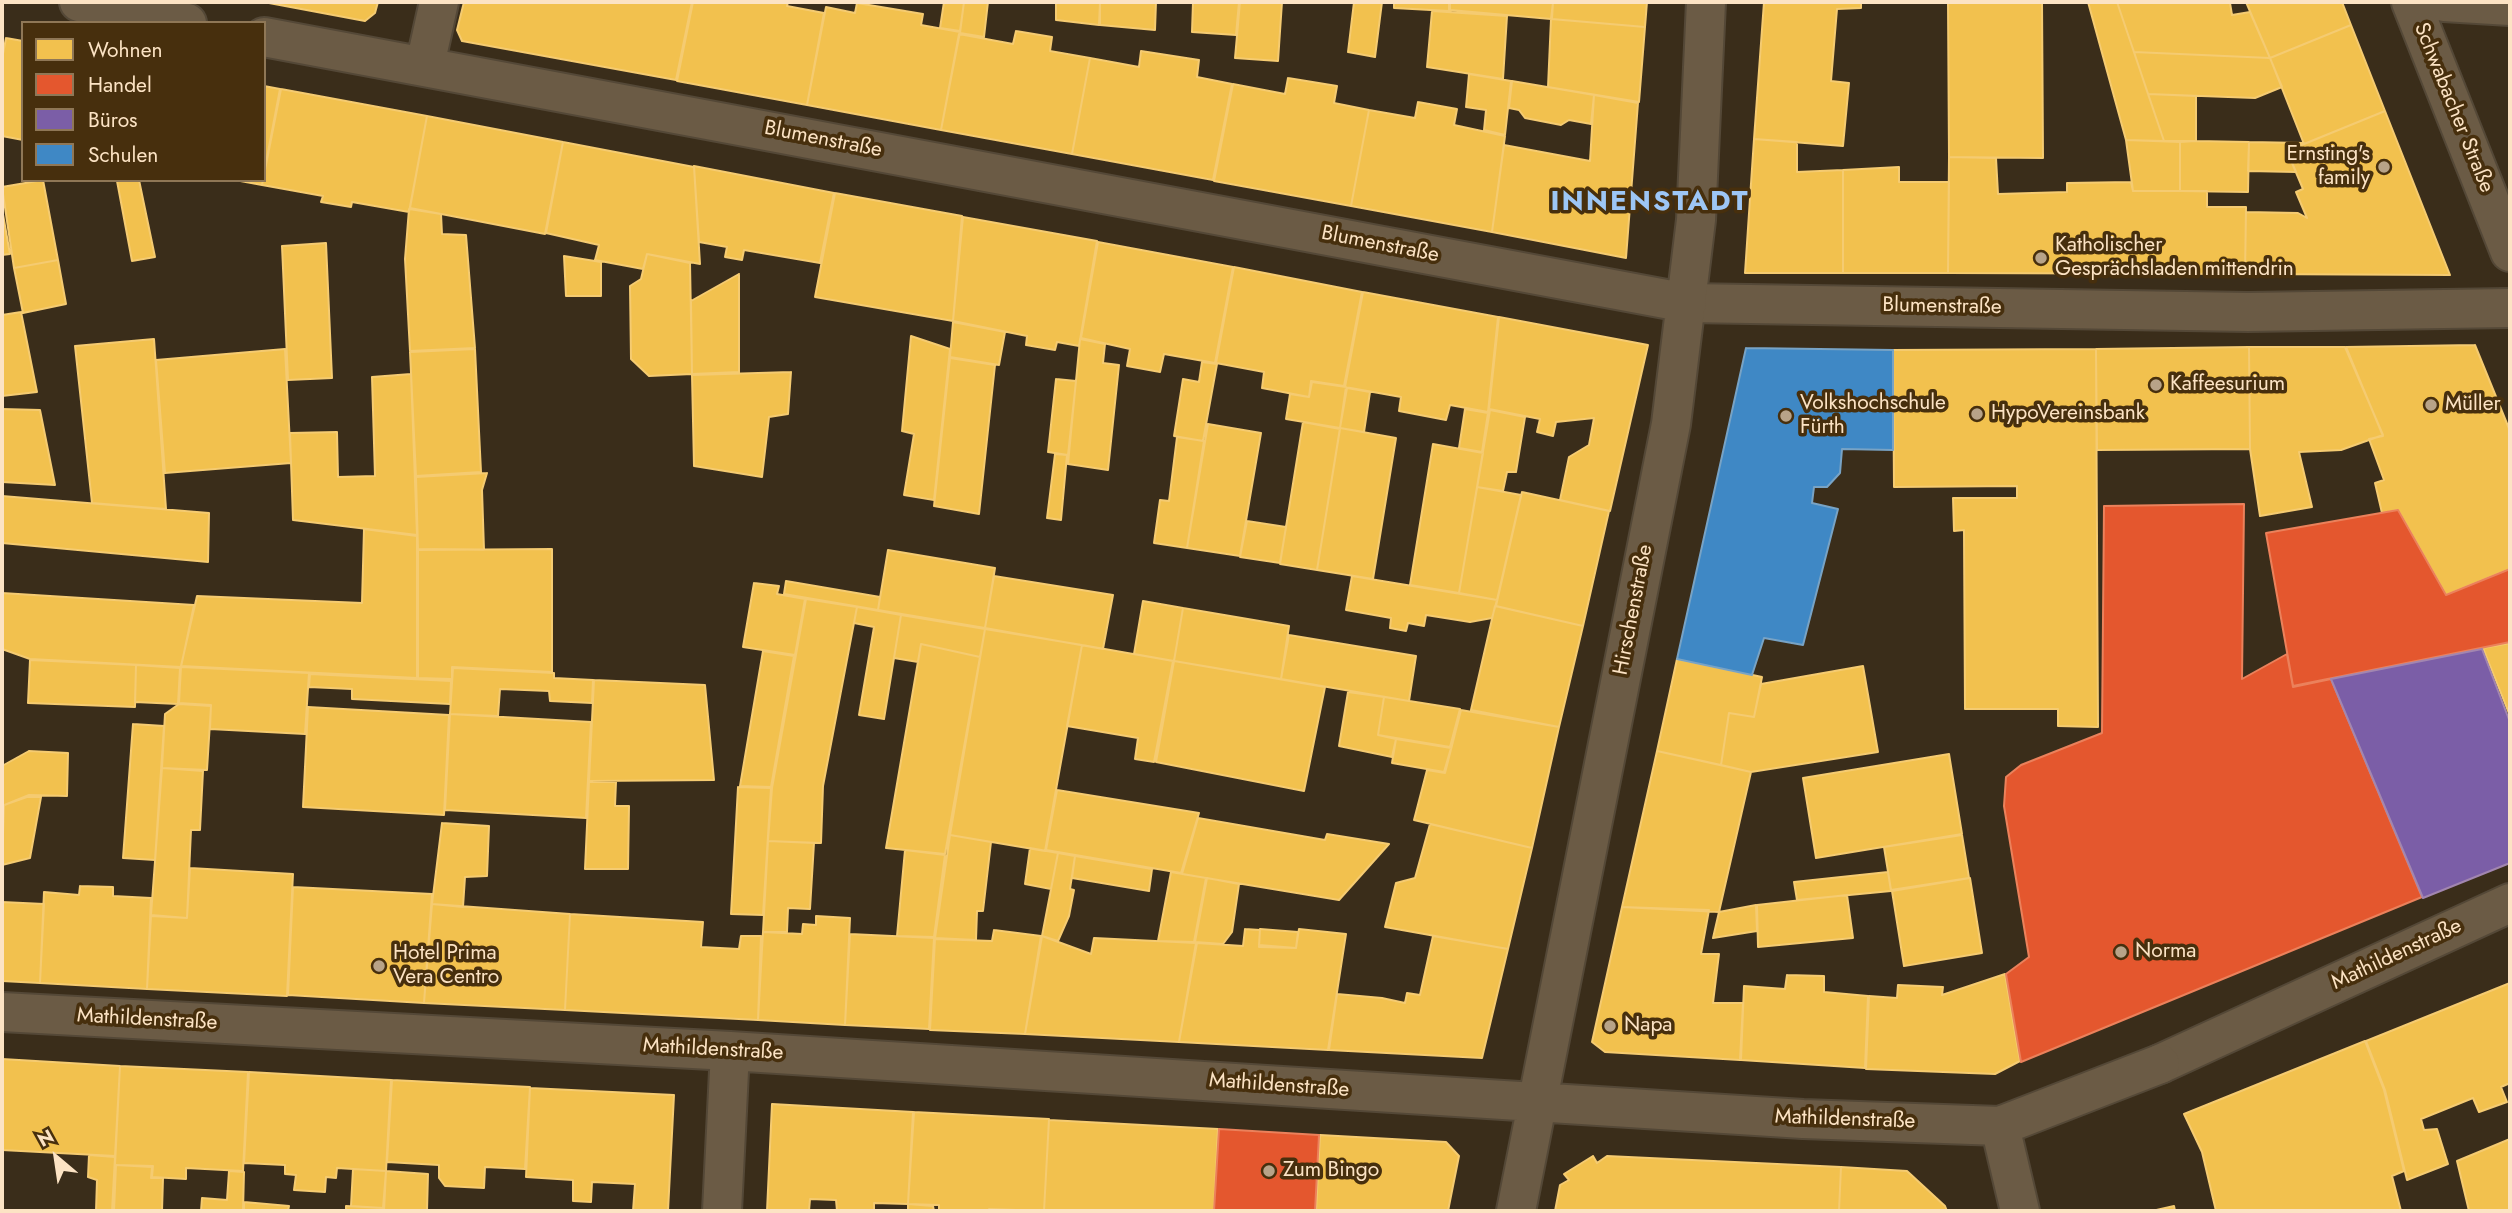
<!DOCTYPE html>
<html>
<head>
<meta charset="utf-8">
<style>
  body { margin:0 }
  #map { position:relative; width:2512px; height:1213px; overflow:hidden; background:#3a2d1a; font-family:Jost,sans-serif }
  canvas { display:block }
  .frame { position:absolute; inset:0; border:4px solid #fce3c4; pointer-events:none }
  .legend { position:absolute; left:21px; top:21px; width:245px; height:161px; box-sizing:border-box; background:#472f0d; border:2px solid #8f7756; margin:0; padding:9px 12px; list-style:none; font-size:21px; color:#fce3c4 }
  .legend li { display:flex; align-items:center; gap:14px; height:35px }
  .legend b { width:35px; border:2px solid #8f7756 }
  .north { position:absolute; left:21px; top:1122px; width:70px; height:70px; -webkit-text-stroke:5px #472f0d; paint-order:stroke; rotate:331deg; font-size:19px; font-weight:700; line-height:28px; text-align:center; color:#fce3c4 }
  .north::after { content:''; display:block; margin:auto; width:24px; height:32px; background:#fce3c4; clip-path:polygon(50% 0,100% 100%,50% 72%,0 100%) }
</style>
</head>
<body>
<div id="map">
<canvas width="2512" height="1213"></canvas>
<div class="frame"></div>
<ul class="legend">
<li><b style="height:19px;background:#f2c14e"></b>Wohnen</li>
<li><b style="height:19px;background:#e4572e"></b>Handel</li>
<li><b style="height:19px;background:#7b5ea7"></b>Büros</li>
<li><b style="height:19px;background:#3f88c5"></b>Schulen</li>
</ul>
<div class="north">N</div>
</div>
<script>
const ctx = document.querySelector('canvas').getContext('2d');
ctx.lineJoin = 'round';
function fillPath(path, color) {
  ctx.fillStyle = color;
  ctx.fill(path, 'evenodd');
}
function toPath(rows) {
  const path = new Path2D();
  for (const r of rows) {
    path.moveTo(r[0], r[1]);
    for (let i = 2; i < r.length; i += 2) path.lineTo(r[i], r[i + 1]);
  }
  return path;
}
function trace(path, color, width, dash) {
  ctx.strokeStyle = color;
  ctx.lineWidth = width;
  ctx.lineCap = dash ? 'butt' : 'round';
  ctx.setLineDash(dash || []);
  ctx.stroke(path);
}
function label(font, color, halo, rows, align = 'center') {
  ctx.font = font + ' Jost,sans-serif';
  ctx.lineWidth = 7;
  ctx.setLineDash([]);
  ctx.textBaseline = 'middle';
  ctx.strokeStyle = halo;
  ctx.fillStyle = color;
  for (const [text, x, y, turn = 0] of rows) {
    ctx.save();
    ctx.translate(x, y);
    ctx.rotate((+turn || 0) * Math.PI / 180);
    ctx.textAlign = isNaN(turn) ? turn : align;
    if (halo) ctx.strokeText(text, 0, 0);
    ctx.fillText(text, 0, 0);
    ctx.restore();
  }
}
const homes = toPath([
  [378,2,375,13,365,21,269,3,378,2],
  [464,2,692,2,676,80,462,41,457,30,464,2],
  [693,2,788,2,787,6,824,13,807,105,677,81,693,2],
  [944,2,964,2,960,31,940,28,944,2],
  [964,2,988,2,984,37,960,33,964,2],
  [1056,2,1100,2,1099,25,1056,20,1056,2],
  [1100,2,1156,2,1155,30,1100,25,1100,2],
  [1193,2,1239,2,1236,35,1192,32,1193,2],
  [1240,2,1282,2,1278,61,1235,58,1240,2],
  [1354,2,1382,2,1375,57,1348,52,1354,2],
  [1394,2,1449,2,1449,11,1394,8,1394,2],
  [1450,2,1553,2,1551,19,1450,10,1450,2],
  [1553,2,1647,2,1645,27,1552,19,1553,2],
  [1764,2,1861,2,1861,8,1837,9,1831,81,1849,83,1843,146,1754,139,1764,2],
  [1948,2,2042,2,2043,158,1949,157,1948,2],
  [2088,2,2117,2,2164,141,2126,140,2088,2],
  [2117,2,2230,3,2232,15,2250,12,2270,58,2134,52,2117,2],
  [2246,2,2342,2,2351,25,2270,58,2246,2],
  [857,3,923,14,921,25,960,32,941,130,807,105,826,7,855,13,857,3],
  [1432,11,1507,16,1503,79,1427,67,1432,11],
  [1551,19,1645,27,1639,102,1548,87,1551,19],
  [2351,25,2385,111,2304,144,2270,58,2351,25],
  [1016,31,1052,37,1050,51,1090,58,1072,154,941,130,959,34,1013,44,1016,31],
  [6,38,23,41,23,140,2,136,2,59,6,38],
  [1141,51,1199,60,1197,77,1232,84,1213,180,1072,154,1090,58,1139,67,1141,51],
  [2134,52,2270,58,2282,87,2255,98,2148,94,2134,52],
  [1469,74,1511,81,1505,135,1484,130,1486,110,1466,107,1469,74],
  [1288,78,1337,86,1334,103,1369,110,1351,206,1214,181,1233,84,1285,94,1288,78],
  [1512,81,1594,95,1591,124,1569,120,1561,125,1525,118,1519,110,1509,108,1512,81],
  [264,86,280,89,264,173,264,86],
  [281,89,427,116,409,212,352,202,351,207,321,202,323,196,262,185,281,89],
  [2148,94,2196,96,2196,141,2164,141,2148,94],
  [1594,95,1638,103,1626,258,1492,232,1504,145,1590,161,1594,95],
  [1418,102,1457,109,1454,125,1505,136,1492,232,1351,206,1369,110,1415,118,1418,102],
  [2385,111,2450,275,2245,274,2246,212,2298,213,2307,218,2296,192,2303,189,2287,151,2385,111],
  [427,116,563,142,545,234,410,208,427,116],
  [1754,139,1797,142,1797,172,1843,170,1843,273,1745,273,1754,139],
  [2126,140,2180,142,2180,191,2133,191,2126,140],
  [2196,141,2249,142,2248,192,2180,191,2180,142,2196,141],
  [563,142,694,167,700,264,647,254,643,269,595,260,599,245,546,233,563,142],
  [2249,142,2304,143,2304,144,2287,151,2296,172,2248,171,2249,142],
  [1949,157,1996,158,1998,194,2067,192,2067,183,2131,182,2133,191,2207,191,2207,207,2246,207,2245,274,1948,273,1949,157],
  [694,166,834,193,820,263,744,250,742,260,725,257,727,247,699,242,694,166],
  [1899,167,1899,182,1949,182,1948,273,1843,273,1843,170,1899,167],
  [43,180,58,260,14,268,2,187,43,180],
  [139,180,155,257,132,261,117,181,139,180],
  [235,180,263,180,262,185,235,180],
  [835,193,962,216,953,321,815,297,835,193],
  [2,209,10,254,2,255,2,209],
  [409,209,441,214,442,234,466,235,475,348,410,351,405,259,409,209],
  [963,217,1097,241,1079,346,1057,342,1055,350,1026,345,1027,336,953,321,963,217],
  [1098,242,1233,267,1215,363,1164,354,1160,372,1127,366,1130,349,1081,338,1098,242],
  [326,243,332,378,288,380,282,246,326,243],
  [647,254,690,263,692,374,649,376,631,359,630,286,641,279,647,254],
  [564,256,601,262,601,296,566,296,564,256],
  [58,260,66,304,23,313,14,268,58,260],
  [1234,267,1362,292,1344,386,1311,381,1309,397,1262,388,1264,372,1216,363,1234,267],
  [739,274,739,372,692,374,691,301,739,274],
  [1363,292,1498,317,1488,412,1450,405,1446,420,1399,411,1401,397,1345,387,1363,292],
  [21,312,37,392,2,396,2,315,21,312],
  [1499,317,1648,345,1610,511,1560,500,1569,457,1589,445,1594,418,1556,422,1553,436,1537,432,1540,419,1489,409,1499,317],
  [953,322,1005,332,999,365,950,357,953,322],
  [911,336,950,349,934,500,904,495,914,434,902,431,911,336],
  [154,339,166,509,92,503,75,346,154,339],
  [1080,339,1105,344,1103,363,1119,365,1108,470,1068,464,1080,339],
  [2475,345,2510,431,2510,569,2446,595,2398,510,2382,513,2375,483,2384,480,2369,439,2383,436,2346,347,2475,345],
  [2249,347,2345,347,2383,435,2341,450,2299,452,2312,507,2260,516,2250,449,2249,347],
  [2249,347,2250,449,2097,450,2096,349,2249,347],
  [285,349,291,463,165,473,156,360,285,349],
  [475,349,481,472,416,476,410,352,475,349],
  [2096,349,2098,727,2058,726,2058,709,1965,709,1964,530,1954,531,1953,498,2017,498,2017,486,1894,487,1893,350,2096,349],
  [950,358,995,365,979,514,934,506,950,358],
  [1202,362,1217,364,1203,441,1174,436,1183,379,1199,382,1202,362],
  [791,372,788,414,769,417,762,477,694,466,692,375,791,372],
  [411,374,417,535,293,520,290,433,337,432,338,477,375,476,372,377,411,374],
  [1056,379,1076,381,1068,455,1048,452,1056,379],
  [1312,382,1346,387,1340,428,1286,419,1290,394,1309,397,1312,382],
  [1347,388,1370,392,1364,432,1340,428,1347,388],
  [2,409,40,410,55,485,2,482,2,409],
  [1465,409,1488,413,1482,452,1459,448,1465,409],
  [1490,410,1525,417,1516,472,1507,472,1503,491,1477,487,1490,410],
  [1303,422,1340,429,1317,570,1280,564,1303,422],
  [1208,424,1261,433,1240,556,1187,548,1208,424],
  [1340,428,1396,438,1373,579,1317,570,1340,428],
  [1177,437,1204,441,1187,548,1154,543,1160,500,1169,501,1177,437],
  [1433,444,1483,453,1459,593,1410,585,1433,444],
  [1055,454,1067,455,1061,520,1047,518,1055,454],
  [487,473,482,490,484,550,418,549,416,477,487,473],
  [1477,487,1521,495,1497,600,1459,593,1477,487],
  [1522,492,1609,511,1583,626,1496,606,1522,492],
  [2,496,209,513,208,562,2,543,2,496],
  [1247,521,1286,527,1280,563,1240,557,1247,521],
  [364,529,417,536,417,678,181,666,197,596,362,603,364,529],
  [552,549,552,672,452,667,452,679,418,678,418,550,552,549],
  [888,550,995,568,985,628,878,610,888,550],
  [994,576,1113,595,1103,649,985,628,994,576],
  [1352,576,1497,600,1492,618,1470,622,1426,615,1424,626,1408,623,1406,631,1390,628,1391,618,1346,610,1352,576],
  [786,581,880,597,878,610,784,594,786,581],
  [754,583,779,586,777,594,805,599,795,655,743,647,754,583],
  [2,593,194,605,181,667,30,659,2,649,2,593],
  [806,599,857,607,823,786,821,843,768,841,772,788,806,599],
  [1143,601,1183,608,1174,661,1134,654,1143,601],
  [1495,606,1583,626,1559,727,1471,710,1495,606],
  [857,607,901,615,884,719,859,715,874,627,854,623,857,607],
  [1183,608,1289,626,1281,679,1174,661,1183,608],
  [901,615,985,629,980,657,921,644,918,662,894,658,901,615],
  [985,629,1082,645,1045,851,950,835,985,629],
  [1289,635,1416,656,1409,701,1281,679,1289,635],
  [2510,643,2510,716,2483,648,2510,643],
  [921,644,980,657,945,854,886,848,921,644],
  [1082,645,1173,661,1154,762,1135,759,1138,738,1067,726,1082,645],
  [763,651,794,656,771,787,740,786,763,651],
  [1677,659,1762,677,1754,717,1729,713,1721,765,1657,751,1677,659],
  [30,660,136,665,135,707,28,703,30,660],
  [1174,661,1325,687,1304,791,1156,762,1174,661],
  [136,665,180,668,178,704,135,702,136,665],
  [1863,666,1878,752,1751,772,1721,765,1729,713,1754,717,1761,684,1863,666],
  [181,667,309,673,305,734,210,729,211,705,179,703,181,667],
  [453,668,554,673,554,678,593,680,592,703,550,701,549,691,500,689,498,716,450,714,453,668],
  [310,674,451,681,450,704,352,699,352,689,309,687,310,674],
  [594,680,705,685,714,780,589,781,594,680],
  [1348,692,1384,697,1378,735,1396,739,1392,757,1339,746,1348,692],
  [1384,697,1460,709,1450,747,1378,735,1384,697],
  [179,704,211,706,207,770,162,768,165,714,179,704],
  [308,707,449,715,444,815,303,807,308,707],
  [1461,710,1559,727,1532,848,1414,820,1427,770,1445,773,1461,710],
  [450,714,591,722,586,818,445,810,450,714],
  [133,724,164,726,155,860,123,858,133,724],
  [1396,739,1451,748,1444,772,1392,763,1396,739],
  [29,751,68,753,67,796,29,795,2,806,2,766,29,751],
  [1657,751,1751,772,1719,912,1622,907,1657,751],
  [1949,754,1962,834,1816,858,1803,778,1949,754],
  [162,768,203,771,200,830,191,830,187,918,151,915,162,768],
  [589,782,616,782,615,806,629,806,628,869,585,869,589,782],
  [738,787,771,788,763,915,731,914,738,787],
  [1057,790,1199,813,1181,873,1046,850,1057,790],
  [27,797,41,797,30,858,2,865,4,805,27,797],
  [1198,818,1325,840,1327,834,1389,844,1339,900,1182,874,1198,818],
  [442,823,489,826,487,876,465,877,463,907,432,904,442,823],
  [1430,824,1532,848,1508,949,1385,927,1396,883,1415,878,1430,824],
  [950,835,991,842,983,911,977,911,976,940,935,938,950,835],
  [1962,835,1969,878,1891,890,1884,847,1962,835],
  [768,841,814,843,810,909,788,908,787,932,763,932,768,841],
  [1030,848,1058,853,1051,889,1025,884,1030,848],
  [905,850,945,855,934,937,897,936,905,850],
  [1058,853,1075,856,1070,889,1074,890,1069,916,1058,941,1042,936,1058,853],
  [1075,856,1152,869,1149,891,1072,878,1075,856],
  [190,868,293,874,287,996,147,989,151,916,187,918,190,868],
  [1171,872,1206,878,1194,942,1158,941,1171,872],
  [1888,872,1891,891,1797,900,1794,882,1888,872],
  [1207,878,1239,884,1232,932,1223,944,1195,942,1207,878],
  [1970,878,1982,953,1904,966,1892,891,1970,878],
  [80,886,113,887,113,896,151,898,147,989,40,983,44,892,79,895,80,886],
  [293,887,432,894,424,1003,288,995,293,887],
  [1847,895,1853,938,1758,947,1757,905,1847,895],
  [2,902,44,904,40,983,2,981,2,902],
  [432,904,570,914,565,1010,424,1003,432,904],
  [1756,905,1757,931,1713,938,1719,912,1756,905],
  [1622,907,1709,910,1701,954,1719,954,1713,1003,1743,1003,1740,1060,1605,1052,1592,1042,1622,907],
  [570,914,703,922,701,947,739,949,741,936,761,936,758,1020,565,1010,570,914],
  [816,916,850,918,845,1025,758,1020,763,932,802,934,803,924,816,925,816,916],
  [1245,929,1260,930,1259,947,1296,948,1299,929,1346,934,1328,1050,1179,1042,1197,943,1243,946,1245,929],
  [1260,929,1298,932,1296,948,1259,945,1260,929],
  [994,930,1041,936,1025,1034,930,1030,935,939,992,941,994,930],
  [850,934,934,938,929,1029,845,1025,850,934],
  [1042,936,1091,954,1094,938,1196,943,1179,1042,1025,1034,1042,936],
  [1433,936,1508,949,1482,1058,1329,1050,1337,994,1382,998,1405,1003,1407,993,1420,995,1433,936],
  [2005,974,2020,1061,1995,1074,1866,1069,1869,996,1897,998,1898,985,1943,987,1942,995,2005,974],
  [1787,975,1824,976,1824,992,1868,996,1865,1068,1741,1060,1744,986,1785,989,1787,975],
  [2510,983,2510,1083,2501,1087,2507,1102,2479,1112,2473,1098,2421,1119,2424,1130,2437,1129,2448,1164,2407,1180,2385,1090,2366,1041,2510,983],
  [2365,1041,2384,1090,2404,1171,2392,1176,2401,1211,2216,1211,2202,1152,2184,1114,2365,1041],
  [2,1059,120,1066,115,1156,2,1150,2,1059],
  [120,1066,248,1072,243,1171,186,1168,186,1179,152,1177,153,1166,115,1165,120,1066],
  [249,1072,391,1080,386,1171,337,1168,336,1178,326,1177,325,1192,294,1190,296,1175,285,1174,285,1165,244,1163,249,1072],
  [392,1080,530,1087,525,1169,485,1167,484,1188,445,1186,439,1178,439,1165,387,1162,392,1080],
  [530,1088,674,1095,668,1211,633,1211,635,1184,592,1182,591,1202,573,1201,573,1180,526,1177,530,1088],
  [772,1104,913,1112,908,1204,874,1203,874,1211,837,1211,836,1200,810,1199,809,1211,767,1211,772,1104],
  [914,1112,1049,1119,1044,1211,989,1209,989,1211,939,1211,939,1205,908,1204,914,1112],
  [1049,1120,1218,1129,1214,1211,1044,1211,1049,1120],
  [1320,1135,1446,1142,1459,1156,1448,1211,1316,1211,1320,1135],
  [2510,1139,2510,1211,2469,1211,2457,1161,2510,1139],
  [89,1155,115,1157,112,1211,96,1211,97,1180,88,1177,89,1155],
  [1593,1156,1597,1163,1607,1156,1841,1167,1839,1211,1555,1211,1560,1185,1569,1180,1564,1174,1593,1156],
  [116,1165,152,1167,151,1178,163,1178,162,1211,114,1211,116,1165],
  [1841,1167,1907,1171,1945,1206,1947,1211,1839,1211,1841,1167],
  [353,1169,386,1171,383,1208,351,1206,353,1169],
  [229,1171,244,1172,243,1211,201,1211,202,1198,227,1200,229,1171],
  [386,1171,428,1174,427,1211,384,1211,386,1171],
  [244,1202,289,1206,288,1211,244,1211,244,1202],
  [908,1204,933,1206,934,1211,908,1211,908,1204],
  [346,1206,383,1208,383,1211,346,1211,346,1206],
  [2174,1206,2175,1211,2152,1211,2174,1206]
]);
fillPath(homes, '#f2c14e');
trace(homes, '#f5cb71', 2);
const shops = toPath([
  [2244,504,2242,679,2287,654,2293,687,2331,679,2422,897,2021,1062,2006,974,2029,957,2004,806,2006,777,2021,765,2102,733,2104,506,2244,504],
  [2398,510,2446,595,2510,569,2510,642,2293,686,2266,533,2398,510],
  [1219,1129,1319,1135,1315,1211,1214,1211,1219,1129]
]);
fillPath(shops, '#e4572e');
trace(shops, '#eb815b', 2);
const offices = toPath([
  [2482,649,2510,722,2510,863,2423,898,2331,679,2482,649]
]);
fillPath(offices, '#7b5ea7');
trace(offices, '#a286b0', 2);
const schools = toPath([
  [1746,348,1893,350,1893,450,1842,449,1840,473,1827,487,1814,487,1812,503,1838,509,1803,645,1764,638,1752,675,1677,659,1746,348]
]);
fillPath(schools, '#3f88c5');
trace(schools, '#78a3c5', 2);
const pedestrian = toPath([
  [2411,2,2510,252],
  [2444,2,2510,6],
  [1687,303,2248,312,2510,308],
  [2160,1064,2510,903]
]);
const minor = toPath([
  [79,2,187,23],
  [264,37,1687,303],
  [425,65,439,2],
  [2,1012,730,1051,1803,1119,2000,1126,2160,1064],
  [2000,1126,2020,1211],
  [722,1211,730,1051],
  [1516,1211,1671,424,1696,220,1706,2]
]);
trace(pedestrian, '#544837', 42);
trace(minor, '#544837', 42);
trace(pedestrian, '#6b5b45', 38);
trace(minor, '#6b5b45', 38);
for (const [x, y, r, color] of [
  [2384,167,7,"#b8a388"],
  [2041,258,7,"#b8a388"],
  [2156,385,7,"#b8a388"],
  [2431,405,7,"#b8a388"],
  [1977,414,7,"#b8a388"],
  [1786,416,7,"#b8a388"],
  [2121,952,7,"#b8a388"],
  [379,966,7,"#b8a388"],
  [1610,1026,7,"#b8a388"],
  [1269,1171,7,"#b8a388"]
]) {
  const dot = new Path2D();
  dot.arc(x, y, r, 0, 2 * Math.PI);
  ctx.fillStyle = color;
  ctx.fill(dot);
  trace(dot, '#472f0d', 2.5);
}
label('21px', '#fce3c4', '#472f0d', [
  ["Schwabacher Straße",2453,108,68],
  ["Blumenstraße",823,140,11],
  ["Blumenstraße",1380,245,11],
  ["Blumenstraße",1942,307,1],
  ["Hirschenstraße",1634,610,-79],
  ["Mathildenstraße",2397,955,-25],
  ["Mathildenstraße",147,1020,3],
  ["Mathildenstraße",713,1050,3],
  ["Mathildenstraße",1279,1086,4],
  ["Mathildenstraße",1845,1120,2]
]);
label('21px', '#fce3c4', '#472f0d', [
  ["Ernsting's",2370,155,"right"],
  ["family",2370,179,"right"],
  ["Katholischer",2055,246],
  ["Gesprächsladen mittendrin",2055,270],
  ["Kaffeesurium",2170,385],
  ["Volkshochschule",1800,404],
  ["Fürth",1800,428],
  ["Müller",2445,405],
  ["HypoVereinsbank",1991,414],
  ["Norma",2135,952],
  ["Hotel Prima",393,954],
  ["Vera Centro",393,978],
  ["Napa",1624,1026],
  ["Zum Bingo",1283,1171]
], 'left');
ctx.letterSpacing = '2px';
label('bold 28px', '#9dc6f5', '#472f0d', [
  ["INNENSTADT",1650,203]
]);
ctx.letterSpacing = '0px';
</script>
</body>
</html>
